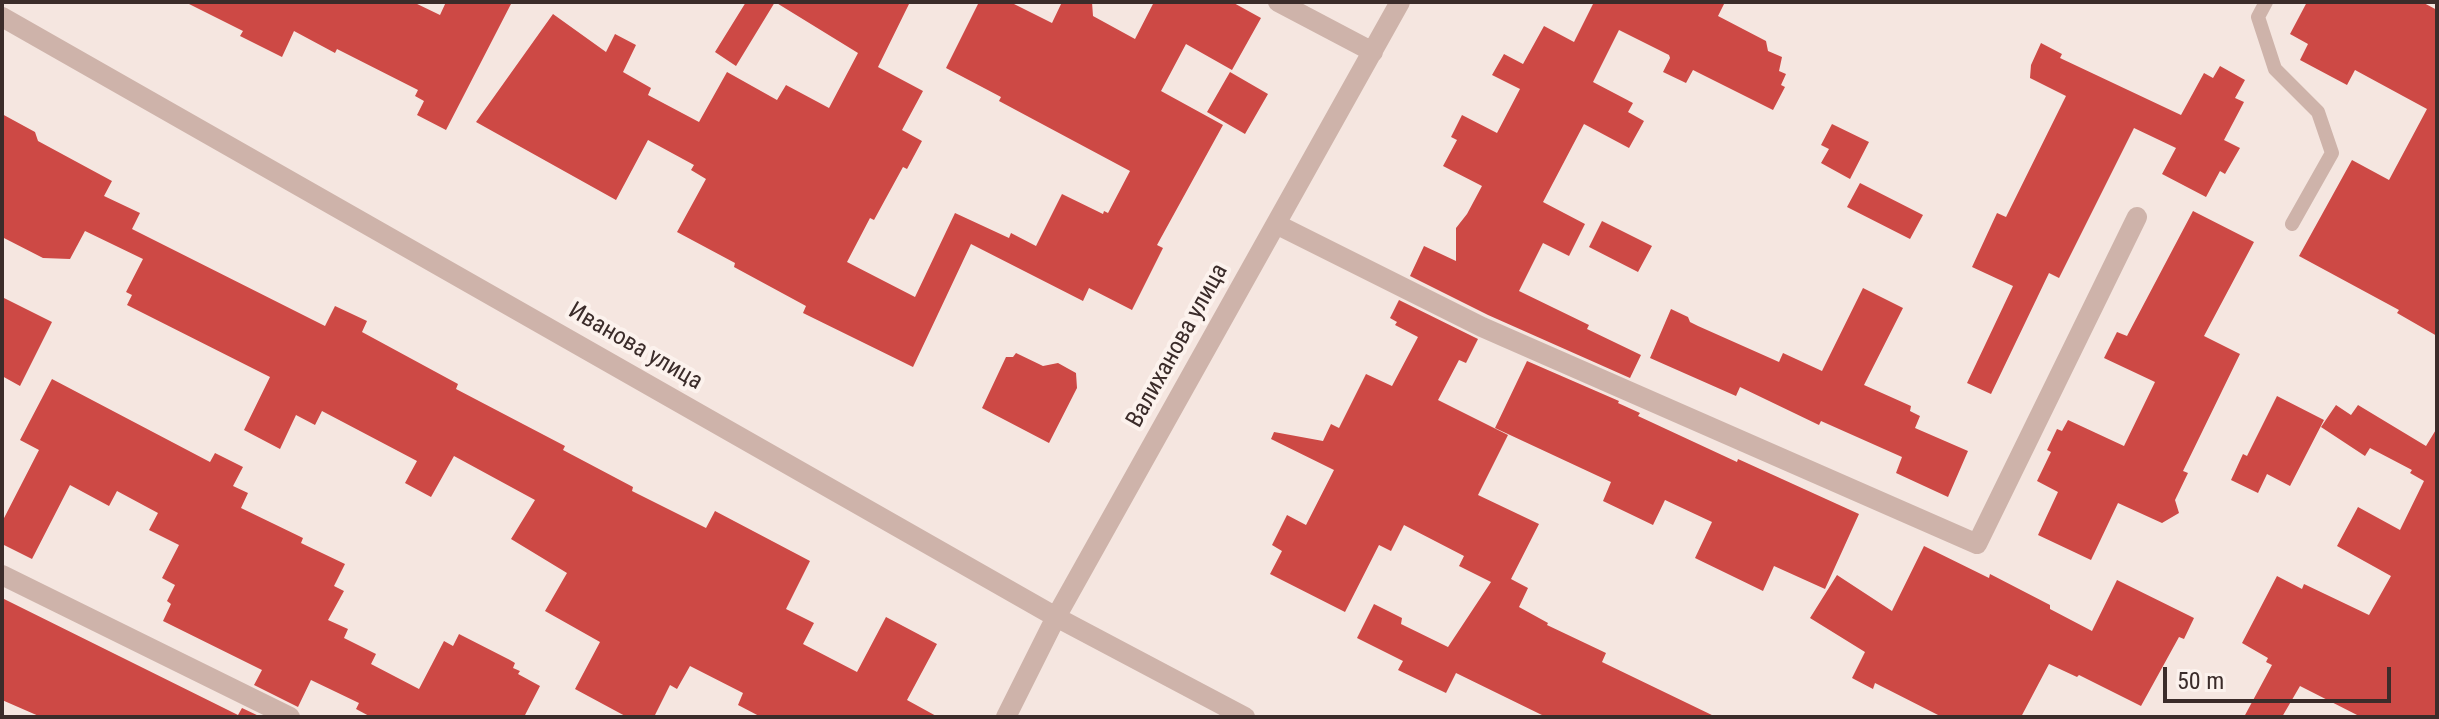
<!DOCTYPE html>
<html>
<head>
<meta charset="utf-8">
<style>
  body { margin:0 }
  #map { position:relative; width:2439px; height:719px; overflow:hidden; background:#f5e6e0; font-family:"Roboto Condensed",sans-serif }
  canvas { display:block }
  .frame { position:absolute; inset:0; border:4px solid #3b2c2a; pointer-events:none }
  .scale { position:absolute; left:2163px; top:667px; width:228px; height:36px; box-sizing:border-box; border:4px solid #3b2c2a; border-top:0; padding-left:10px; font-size:24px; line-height:28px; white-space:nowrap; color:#3b2c2a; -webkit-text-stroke:6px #fcf2ed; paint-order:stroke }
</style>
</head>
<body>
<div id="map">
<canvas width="2439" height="719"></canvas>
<div class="frame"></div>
<div class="scale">50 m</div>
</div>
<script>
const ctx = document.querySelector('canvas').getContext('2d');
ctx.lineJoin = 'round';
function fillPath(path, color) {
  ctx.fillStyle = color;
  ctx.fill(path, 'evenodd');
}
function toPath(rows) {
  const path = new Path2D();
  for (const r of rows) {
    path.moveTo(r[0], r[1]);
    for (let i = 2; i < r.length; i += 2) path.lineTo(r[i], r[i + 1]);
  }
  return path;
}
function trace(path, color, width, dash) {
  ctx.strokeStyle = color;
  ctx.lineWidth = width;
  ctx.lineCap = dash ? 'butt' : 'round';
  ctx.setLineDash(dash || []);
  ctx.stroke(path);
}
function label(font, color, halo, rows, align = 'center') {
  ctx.font = font + ' "Roboto Condensed",sans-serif';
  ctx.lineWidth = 8;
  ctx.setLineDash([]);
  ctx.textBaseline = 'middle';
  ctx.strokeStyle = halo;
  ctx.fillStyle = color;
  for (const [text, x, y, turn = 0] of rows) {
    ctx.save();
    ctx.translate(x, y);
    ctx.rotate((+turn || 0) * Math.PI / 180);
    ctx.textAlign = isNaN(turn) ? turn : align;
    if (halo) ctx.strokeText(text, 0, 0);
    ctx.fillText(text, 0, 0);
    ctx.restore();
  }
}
fillPath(toPath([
  [185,2,413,2,440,15,446,2,512,2,446,130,417,115,424,101,415,96,418,90,337,49,335,53,294,31,282,57,240,36,243,31],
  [746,2,910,2,878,67,923,91,902,130,922,141,907,169,903,167,874,220,870,218,847,262,915,297,955,213,1009,238,1011,233,1036,246,1062,194,1103,214,1104,211,1108,213,1130,171,999,101,1001,97,946,68,979,2,1010,2,1052,23,1062,2,1092,2,1093,16,1135,39,1154,2,1232,2,1261,18,1232,70,1186,44,1161,91,1223,125,1157,245,1163,248,1132,310,1089,288,1083,301,971,244,913,367,803,313,806,306,734,267,735,263,677,232,706,179,691,170,694,165,648,140,616,200,476,122,553,14,606,52,615,34,636,45,623,72,651,88,648,95,699,122,727,72,777,100,786,85,829,108,858,53,775,2,736,66,715,52],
  [1594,2,1725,2,1718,16,1766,41,1768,51,1782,57,1779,71,1786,74,1781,85,1785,87,1773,110,1693,70,1686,83,1663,72,1670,58,1669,55,1619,30,1593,82,1633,103,1628,112,1644,121,1629,148,1584,124,1543,202,1585,224,1569,256,1543,243,1519,291,1589,325,1587,329,1641,355,1630,378,1488,315,1410,276,1424,246,1456,261,1456,228,1467,214,1482,186,1443,166,1457,140,1451,137,1462,115,1497,133,1520,89,1492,75,1504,54,1523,64,1544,26,1574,42],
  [2307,2,2422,2,2437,10,2437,336,2397,313,2399,310,2299,256,2352,160,2389,180,2427,109,2355,70,2347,85,2300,60,2308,44,2290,34],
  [2041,43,2062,54,2060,58,2181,115,2204,73,2213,78,2220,66,2245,80,2235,98,2244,102,2224,140,2240,148,2225,174,2220,171,2206,197,2162,174,2176,148,2134,128,2059,278,2049,273,1991,394,1967,383,2013,286,1972,267,1997,213,2006,217,2066,96,2030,78,2031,65],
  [1230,72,1268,94,1245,134,1207,112],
  [2,114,35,132,38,141,112,181,104,196,140,213,132,229,325,326,335,306,367,321,362,332,458,384,456,389,565,446,563,450,633,487,632,491,706,528,715,511,810,561,786,609,814,623,803,644,857,672,886,617,937,644,907,700,938,717,761,717,738,705,743,693,690,666,677,689,670,685,654,717,627,717,575,689,600,642,545,611,567,573,511,539,535,500,454,456,431,497,405,483,417,461,322,411,315,425,296,415,280,449,244,430,270,377,127,305,132,295,126,292,143,259,85,231,70,259,43,258,2,237],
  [1832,124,1869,142,1850,179,1821,163,1829,149,1821,145],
  [1860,183,1923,215,1910,239,1847,207],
  [2193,211,2254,242,2204,336,2240,354,2183,471,2188,473,2175,500,2179,513,2162,523,2118,503,2091,560,2038,535,2058,492,2037,481,2051,452,2047,450,2057,429,2062,431,2068,420,2124,446,2155,382,2104,358,2117,332,2127,336],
  [1602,221,1652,246,1638,272,1589,247],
  [1863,288,1903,308,1864,385,1911,406,1910,411,1920,416,1915,428,1968,451,1948,497,1896,473,1902,457,1821,421,1819,425,1740,387,1736,396,1650,358,1671,309,1688,317,1690,322,1698,326,1779,362,1783,353,1822,371],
  [2,297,52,322,20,386,2,376],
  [1399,300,1478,339,1466,363,1459,360,1438,400,1508,435,1478,495,1539,524,1511,579,1528,588,1519,607,1548,623,1547,625,1606,653,1602,662,1716,717,1546,717,1456,673,1446,693,1398,670,1403,661,1357,638,1374,604,1402,618,1401,624,1448,647,1491,582,1459,566,1464,556,1404,525,1391,551,1379,545,1345,612,1270,574,1282,551,1272,545,1287,515,1306,525,1334,470,1271,439,1274,432,1323,441,1331,424,1339,428,1366,374,1392,386,1418,337,1395,325,1397,322,1390,318],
  [1016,353,1043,366,1058,363,1076,373,1077,388,1049,443,982,408,1006,357,1013,357],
  [1527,361,1619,401,1618,403,1640,413,1638,416,1737,462,1738,459,1859,514,1825,589,1774,566,1763,591,1695,558,1712,522,1665,500,1653,525,1603,501,1611,482,1495,428],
  [52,379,210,462,215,453,243,467,233,486,248,493,241,508,303,538,301,543,345,564,334,586,344,591,328,620,348,629,344,638,376,654,371,664,419,689,444,641,453,646,459,634,510,660,515,663,513,668,520,671,518,674,540,686,524,717,371,717,356,709,359,703,311,680,298,707,254,685,262,670,163,621,171,604,167,601,175,585,162,578,179,545,149,530,158,513,117,491,109,506,70,485,32,559,2,544,2,522,39,450,20,440],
  [2277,396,2324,420,2290,486,2267,474,2258,493,2231,480,2243,454,2247,456],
  [2336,405,2351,415,2358,405,2426,446,2437,428,2437,717,2361,717,2300,686,2282,717,2244,717,2272,665,2266,662,2268,658,2242,643,2277,576,2302,589,2304,584,2369,615,2391,576,2337,546,2358,507,2400,530,2424,481,2410,473,2412,470,2370,448,2365,456,2321,427],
  [1924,546,1989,578,1990,574,2050,605,2050,609,2092,631,2117,580,2194,618,2184,639,2179,637,2141,706,2079,675,2077,677,2049,664,2021,717,1942,717,1875,683,1873,689,1852,678,1865,652,1810,618,1837,575,1892,611],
  [2,598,238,715,242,708,261,717,41,717,2,700]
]), '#cd4945');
trace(toPath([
  [2266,2,2258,17,2275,69,2318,112,2332,153,2292,224]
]), '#ceb3aa', 14);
trace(toPath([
  [1278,2,1373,52],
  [2,17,1056,617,1245,717],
  [1276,224,1482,327,1977,544,2137,217],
  [2,575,290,717],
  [1006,717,1056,617,1400,2]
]), '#ceb3aa', 20);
label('24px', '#3b2c2a', '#fcf2ed', [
  ["Валиханова улица",1178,346,-61],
  ["Иванова улица",635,347,30]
]);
</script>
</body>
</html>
